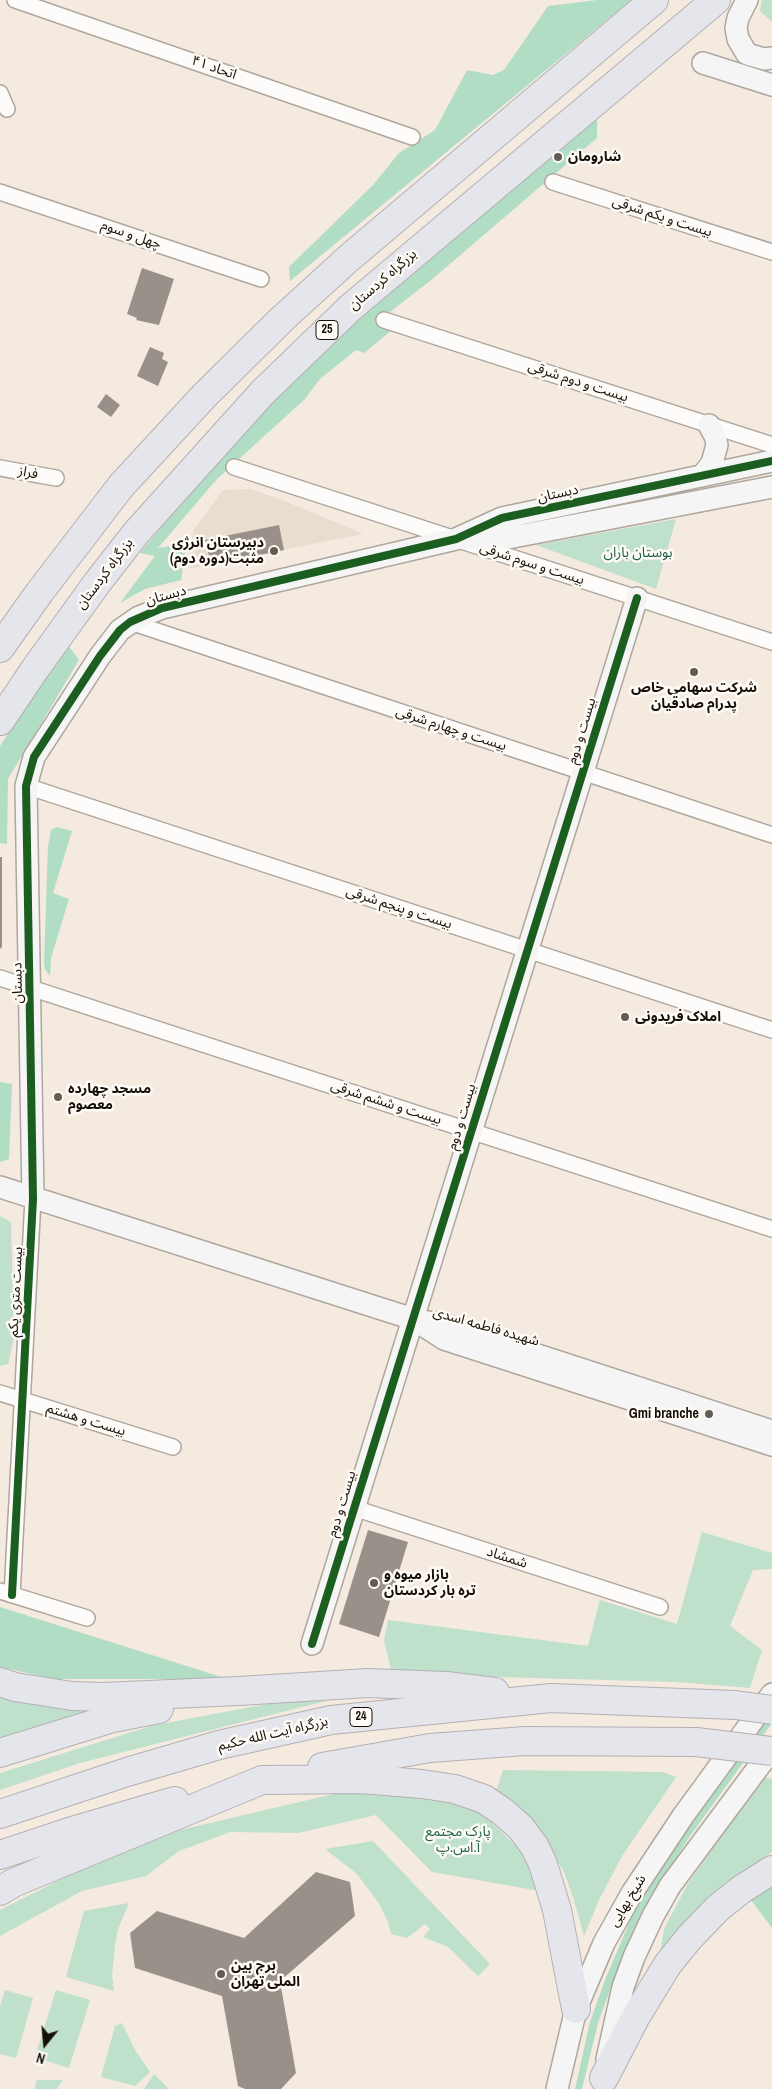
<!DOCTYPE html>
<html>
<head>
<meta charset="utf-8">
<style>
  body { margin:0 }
  #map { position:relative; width:772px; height:2089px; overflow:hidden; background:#f4eadf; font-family:"Archivo Narrow",sans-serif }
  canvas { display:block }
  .north { position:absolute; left:20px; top:2019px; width:50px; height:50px; -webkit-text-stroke:4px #fefaf5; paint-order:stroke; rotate:197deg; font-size:14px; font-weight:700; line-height:20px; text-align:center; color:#160f07 }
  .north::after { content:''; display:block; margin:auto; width:18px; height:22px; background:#160f07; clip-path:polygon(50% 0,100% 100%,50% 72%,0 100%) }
</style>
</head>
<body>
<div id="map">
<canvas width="772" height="2089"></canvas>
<div class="north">N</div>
</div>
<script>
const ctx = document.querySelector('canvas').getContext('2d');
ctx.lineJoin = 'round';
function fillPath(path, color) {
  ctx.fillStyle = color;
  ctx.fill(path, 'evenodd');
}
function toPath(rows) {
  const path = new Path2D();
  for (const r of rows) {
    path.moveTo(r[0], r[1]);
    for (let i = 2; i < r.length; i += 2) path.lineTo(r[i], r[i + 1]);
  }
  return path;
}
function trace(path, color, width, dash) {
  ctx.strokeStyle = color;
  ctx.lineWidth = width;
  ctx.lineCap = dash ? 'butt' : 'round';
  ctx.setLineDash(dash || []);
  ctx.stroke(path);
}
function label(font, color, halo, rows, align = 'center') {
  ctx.font = font + ' "Archivo Narrow","Noto Sans Arabic",sans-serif';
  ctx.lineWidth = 5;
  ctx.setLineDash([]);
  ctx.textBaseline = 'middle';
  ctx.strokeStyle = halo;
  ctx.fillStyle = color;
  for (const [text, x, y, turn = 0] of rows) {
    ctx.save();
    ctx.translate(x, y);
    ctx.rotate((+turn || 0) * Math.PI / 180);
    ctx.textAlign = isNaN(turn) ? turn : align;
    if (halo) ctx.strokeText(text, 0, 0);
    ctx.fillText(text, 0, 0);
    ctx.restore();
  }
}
fillPath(toPath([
  [250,489,285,501,363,534,188,569,194,529,223,490]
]), '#e8ddce');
fillPath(toPath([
  [762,0,772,0,772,22,760,11],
  [676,519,656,589,536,545],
  [0,1216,11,1222,14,1338,8,1364,0,1366],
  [702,1532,772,1553,772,1569,753,1570,730,1626,762,1650,750,1688,677,1682,392,1674,384,1640,388,1620,588,1646,600,1600,677,1624],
  [0,1690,88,1711,0,1746],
  [293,1699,326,1701,80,1763,0,1790,0,1773,151,1726],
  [503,1770,663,1772,676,1777,622,1856,599,1900,584,1936,573,1897,564,1872,542,1835,526,1815,496,1791],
  [763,1777,772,1779,772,1852,709,1896,659,1959,664,1929,687,1885],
  [351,1790,475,1806,525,1855,540,1891,432,1872,376,1815,298,1833,230,1832,179,1851,146,1876,82,1891,0,1936,0,1910,141,1839],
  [373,1841,490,1964,478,1976,448,1947,423,1937,430,1929,425,1924,407,1938,391,1934,388,1922,378,1902,357,1874,325,1849],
  [129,1903,118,1929,115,1946,112,1975,114,1991,66,1977,84,1911],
  [5,1990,33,1998,16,2058,0,2054,0,2006],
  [56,1990,90,2000,69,2068,35,2057],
  [122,2023,135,2050,150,2072,135,2086,101,2077,115,2026],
  [154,2074,169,2089,144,2089],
  [37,2080,63,2080,57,2089,34,2089]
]), '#bfe0ca');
fillPath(toPath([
  [597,0,631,0,290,281,289,267,373,185,399,153,435,130,467,70,493,75,504,70,548,6],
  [597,117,597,138,430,281,377,322,392,330,364,353,356,350,320,379,305,399,217,479,158,548,186,544,181,580,145,589,120,603,155,556,140,553,229,445,341,334],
  [67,644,79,660,8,779,7,844,0,843,0,746],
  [57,827,72,831,53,893,69,899,51,958,50,976,45,969,44,962,48,846,51,830],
  [0,1082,12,1084,9,1159,0,1162],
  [0,1607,228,1679,54,1679,0,1667],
  [772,1712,772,1723,690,1836,660,1883,641,1918,617,1971,598,2023,582,2089,575,2089,590,2022,605,1980,633,1914,676,1844],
  [772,1880,772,1928,748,1896]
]), '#b1ddc4');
fillPath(toPath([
  [142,268,174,279,159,325,136,320,137,318,127,314],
  [150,347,164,353,162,359,168,362,158,386,137,376],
  [106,394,120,405,111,417,97,407],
  [279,525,284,550,211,565,205,540],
  [0,857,2,857,2,947,0,949],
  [368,1530,408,1542,379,1637,339,1624],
  [316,1872,350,1882,355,1916,280,1981,296,2073,281,2089,245,2089,238,2086,222,1996,135,1968,130,1933,157,1911,244,1938]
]), '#999089');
const street = toPath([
  [15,0,412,137],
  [0,93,7,109],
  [553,182,772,252],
  [0,192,261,279],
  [384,320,772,445],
  [234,467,772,642],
  [0,468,56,478],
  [130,622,772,835],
  [26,786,772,1030],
  [0,978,772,1229],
  [0,1393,173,1447],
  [354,1508,660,1607],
  [0,1591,87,1618],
  [12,1595,33,1199]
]);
const secondary = toPath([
  [747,0,738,18,736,28,738,39,747,54,764,59,772,58],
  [703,63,772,85],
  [702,476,712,463,717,445,715,436,709,425],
  [466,539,508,538,772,487],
  [0,1187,413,1319],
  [33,1199,26,786,34,757,100,656,120,630,139,617,162,608,456,539,502,518,772,461],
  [772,1431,448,1326,413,1319,444,1339,772,1445],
  [312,1644,637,598],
  [607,2059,623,1987,634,1957,653,1916,670,1886,772,1749],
  [557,2089,576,2009,604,1943,632,1893,683,1816,772,1694]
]);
const highway = toPath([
  [0,648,39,593,121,486,204,396,282,319,349,258,654,0],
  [0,721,35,669,97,583,136,533,263,392,350,308,716,0],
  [0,1682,15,1687,72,1696,102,1697,239,1691,368,1683,446,1686,495,1692],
  [0,1753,113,1718,159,1709],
  [322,1767,430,1748,525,1741,696,1742],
  [0,1814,127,1772,219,1745,331,1720,551,1698,735,1705],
  [0,1855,69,1832,175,1801],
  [0,1891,13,1883,262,1780,361,1779,422,1784,455,1789,484,1799,503,1812,521,1828,535,1847,543,1864,557,1910,576,2009],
  [604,2078,635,2018,668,1964,690,1937,718,1908,742,1889,772,1870]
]);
trace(street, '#afa69d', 18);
trace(secondary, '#afa69d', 24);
trace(highway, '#b3b0b3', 30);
trace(street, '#fdfcfa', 15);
trace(secondary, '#f6f5f6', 21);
trace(highway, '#e5e5ec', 28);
const highwayBridge = toPath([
  [735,1705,772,1710],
  [696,1742,772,1751]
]);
trace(highwayBridge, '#b3b0b3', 30, []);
trace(highwayBridge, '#e5e5ec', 28);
trace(toPath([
  [12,1595,33,1199,26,786,34,757,100,656,120,630,130,622,162,608,456,539,502,518,772,461],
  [312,1644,637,598]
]), '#1b5e20', 8);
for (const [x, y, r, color] of [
  [558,157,5,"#645c53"],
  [274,551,5,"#645c53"],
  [694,672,5,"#645c53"],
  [625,1017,5,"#645c53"],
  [58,1097,5,"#645c53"],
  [709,1414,5,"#645c53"],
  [374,1583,5,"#645c53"],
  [221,1974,5,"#645c53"]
]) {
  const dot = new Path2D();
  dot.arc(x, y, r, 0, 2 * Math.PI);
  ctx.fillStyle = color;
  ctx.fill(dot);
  trace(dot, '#fefaf5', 2);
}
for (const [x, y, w] of [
  [327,330,22],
  [361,1717,22]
]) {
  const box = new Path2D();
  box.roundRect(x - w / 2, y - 9.5, w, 19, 4);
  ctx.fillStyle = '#fefaf5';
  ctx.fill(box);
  trace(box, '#160f07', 1);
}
label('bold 12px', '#160f07', null, [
  ["25",327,330],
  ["24",361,1717]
]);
label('14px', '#160f07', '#fefaf5', [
  ["اتحاد ۴۱",214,68,19],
  ["بیست و یکم شرقی",662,217,18],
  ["چهل و سوم",131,235,19],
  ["بزرگراه کردستان",383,280,-41],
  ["بیست و دوم شرقی",578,382,18],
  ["فراز",28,473,11],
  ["دبستان",558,494,-12],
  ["بیست و سوم شرقی",532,564,18],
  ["بزرگراه کردستان",105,574,-53],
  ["دبستان",166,596,-15],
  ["بیست و چهارم شرقی",451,729,18],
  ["بیست و دوم",582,731,-73],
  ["بیست و پنجم شرقی",399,908,18],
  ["دبستان",18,983,-91],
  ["بیست و ششم شرقی",386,1103,18],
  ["بیست و دوم",462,1117,-73],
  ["بیست متری یکم",16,1292,-87],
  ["شهیده فاطمه اسدی",486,1327,16],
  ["بیست و هشتم",86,1420,17],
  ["بیست و دوم",342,1504,-73],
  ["شمشاد",507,1558,18],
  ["بزرگراه آیت الله حکیم",273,1734,-13],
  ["شیخ بهایی",628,1901,-59]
]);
label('bold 14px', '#160f07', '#fefaf5', [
  ["شارومان",568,157],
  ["دبیرستان انرژی",264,543,"right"],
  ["مثبت(دوره دوم)",264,559,"right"],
  ["شرکت سهامی خاص",694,688,"center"],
  ["پدرام صادقیان",694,704,"center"],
  ["املاک فریدونی",635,1017],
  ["مسجد چهارده",68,1089],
  ["معصوم",68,1105],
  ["Gmi branche",699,1414,"right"],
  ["بازار میوه و",384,1575],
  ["تره بار کردستان",384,1591],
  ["برج بین",231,1966],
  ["الملی تهران",231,1982]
], 'left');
label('14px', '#1f6249', '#fefaf5', [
  ["بوستان باران",638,553],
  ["پارک مجتمع",458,1832],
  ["آ.اس.پ",458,1848]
]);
</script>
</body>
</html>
